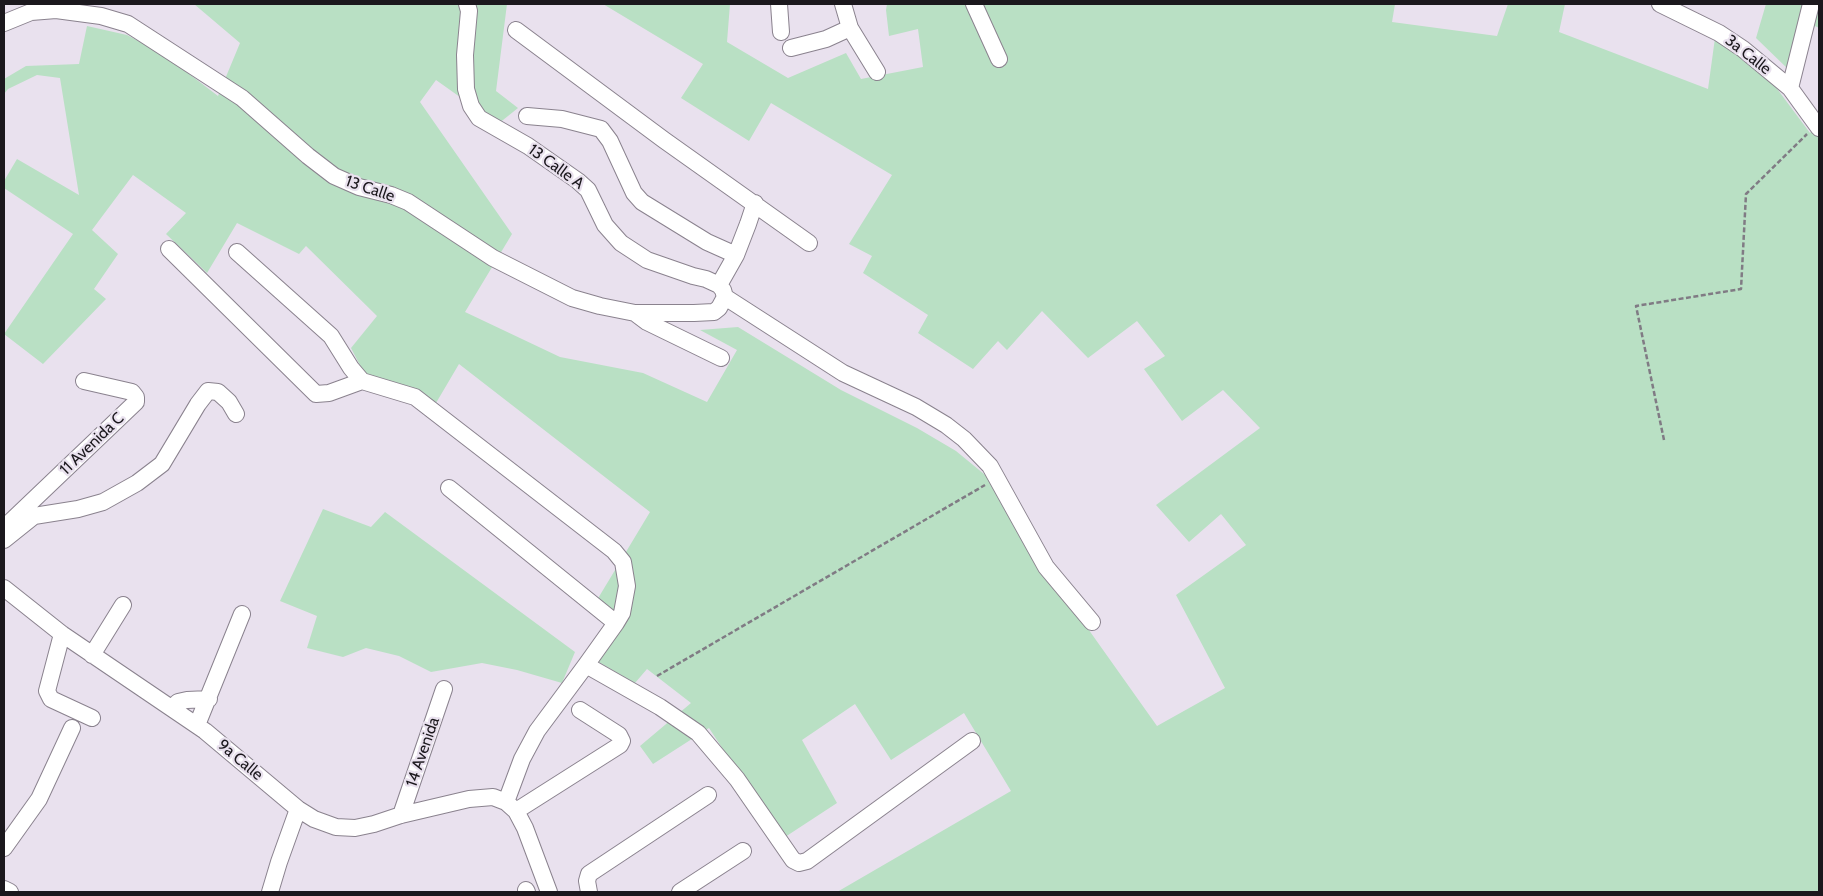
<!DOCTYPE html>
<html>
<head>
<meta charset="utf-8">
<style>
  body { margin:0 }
  #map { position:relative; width:1823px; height:896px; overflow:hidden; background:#e9e1ee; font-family:Cabin,sans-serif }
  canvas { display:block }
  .frame { position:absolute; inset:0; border:5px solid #1b181d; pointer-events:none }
</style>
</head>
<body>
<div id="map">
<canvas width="1823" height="896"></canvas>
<div class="frame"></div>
</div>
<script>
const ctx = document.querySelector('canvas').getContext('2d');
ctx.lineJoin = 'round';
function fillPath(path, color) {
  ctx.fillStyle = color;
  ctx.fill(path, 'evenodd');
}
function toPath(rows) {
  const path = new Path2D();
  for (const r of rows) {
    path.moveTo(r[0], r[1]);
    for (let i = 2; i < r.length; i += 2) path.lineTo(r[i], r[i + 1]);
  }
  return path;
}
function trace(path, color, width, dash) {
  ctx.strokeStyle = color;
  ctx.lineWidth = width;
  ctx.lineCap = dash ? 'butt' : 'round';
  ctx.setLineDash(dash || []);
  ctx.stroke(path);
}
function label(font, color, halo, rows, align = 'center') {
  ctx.font = font + ' Cabin,sans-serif';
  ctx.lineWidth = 4.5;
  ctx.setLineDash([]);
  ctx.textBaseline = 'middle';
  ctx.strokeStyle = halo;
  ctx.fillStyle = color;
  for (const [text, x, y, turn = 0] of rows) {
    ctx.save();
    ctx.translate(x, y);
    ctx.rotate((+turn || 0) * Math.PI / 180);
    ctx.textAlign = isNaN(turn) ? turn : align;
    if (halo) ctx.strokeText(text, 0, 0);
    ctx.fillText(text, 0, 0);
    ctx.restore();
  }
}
fillPath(toPath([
  [194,4,507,4,496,91,518,108,498,124,436,80,420,102,512,234,465,312,560,357,643,373,707,402,737,350,700,330,738,327,841,390,917,428,956,451,995,483,1091,633,1157,726,1225,688,1176,595,1246,545,1221,514,1189,542,1156,505,1260,428,1223,390,1182,421,1144,369,1165,356,1137,321,1088,358,1042,311,1007,350,998,341,973,369,918,333,928,315,863,273,872,256,849,244,892,175,771,103,749,141,681,98,703,64,603,4,730,4,727,42,788,78,846,53,861,79,923,67,918,29,889,36,886,10,887,4,1395,4,1392,22,1497,36,1508,4,1565,4,1559,32,1708,89,1715,38,1750,59,1775,86,1810,133,1819,120,1819,892,837,892,1011,791,964,713,891,760,855,704,802,740,837,803,782,839,709,728,653,764,640,746,691,703,647,669,635,683,595,660,623,618,597,600,650,512,459,364,436,403,365,375,351,348,377,316,306,246,299,254,237,223,207,273,166,234,186,213,133,175,92,230,118,254,94,289,106,299,43,364,4,334,73,234,4,188,4,181,17,159,79,195,60,78,37,75,8,89,4,94,4,79,26,66,79,64,87,26,127,35,163,54,218,96,240,43],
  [1766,4,1819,4,1819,28,1815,26,1790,71,1756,38],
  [323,509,371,527,385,512,575,652,562,683,517,670,482,663,431,672,399,656,366,648,343,657,307,648,317,616,280,601]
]), '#b9e0c4');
const minor = toPath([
  [467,4,469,11,465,55,466,89,471,106,479,118,528,146,578,181,588,190,605,225,621,243,647,260,693,276,706,279,719,285],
  [779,4,781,32],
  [843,4,850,28,877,72],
  [974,4,999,59],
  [1660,4,1719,33,1743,49,1790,88,1819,128],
  [4,23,31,12,56,10,101,16,128,24,242,98,308,156,334,176,359,187,391,195,408,202,493,258,572,298,600,306,635,313,694,313,714,312,719,308,725,297,723,290,719,285,736,255,748,224,755,203],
  [516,30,664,140,809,243],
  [791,48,826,39,850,28],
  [1790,88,1811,4],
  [527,116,562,119,601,129,610,141,634,193,642,202,707,242,736,255],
  [169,249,316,394,329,393,362,381,415,397,614,551,623,562,627,586,622,613,616,623,586,665,537,731,522,759,506,802],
  [237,252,331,336,351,368,362,381],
  [725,297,843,373,916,407,946,425,964,439,990,466,1046,567,1092,622],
  [635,313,647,322,721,358],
  [449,488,616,623],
  [7,525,136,402,136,397,132,392,84,381],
  [4,540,34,516,78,509,103,502,137,483,162,464,198,404,208,391,218,392,229,402,236,414],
  [4,588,62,634,205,731,298,809,314,819,336,827,355,828,374,824,401,815,469,799,493,797,506,802,516,811,525,828,549,892],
  [62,634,47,691,51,699,92,718],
  [92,655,123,605],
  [586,665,660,707,698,733,737,779,793,860,799,863,807,861,972,741],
  [172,708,178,702,187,700,209,699],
  [197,725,242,614],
  [516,811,620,745,622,741,619,735,580,710],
  [401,815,444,689],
  [4,848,39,799,72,728],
  [4,889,10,892],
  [526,890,527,892],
  [270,892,279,862,298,809],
  [589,892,587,881,589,874,708,795],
  [680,892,743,851]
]);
trace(minor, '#8a828e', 18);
trace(toPath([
  [1664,440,1636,306,1741,289,1746,194,1807,134],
  [657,676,985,485]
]), '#807b84', 2.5, [5, 2.5]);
trace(minor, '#fff', 16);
label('16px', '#1b181d', '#e9e1ee', [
  ["3a Calle",1748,55,38],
  ["13 Calle A",556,167,36],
  ["13 Calle",370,189,19],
  ["11 Avenida C",92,444,-44],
  ["14 Avenida",423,752,-71],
  ["9a Calle",240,760,40]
]);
</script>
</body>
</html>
